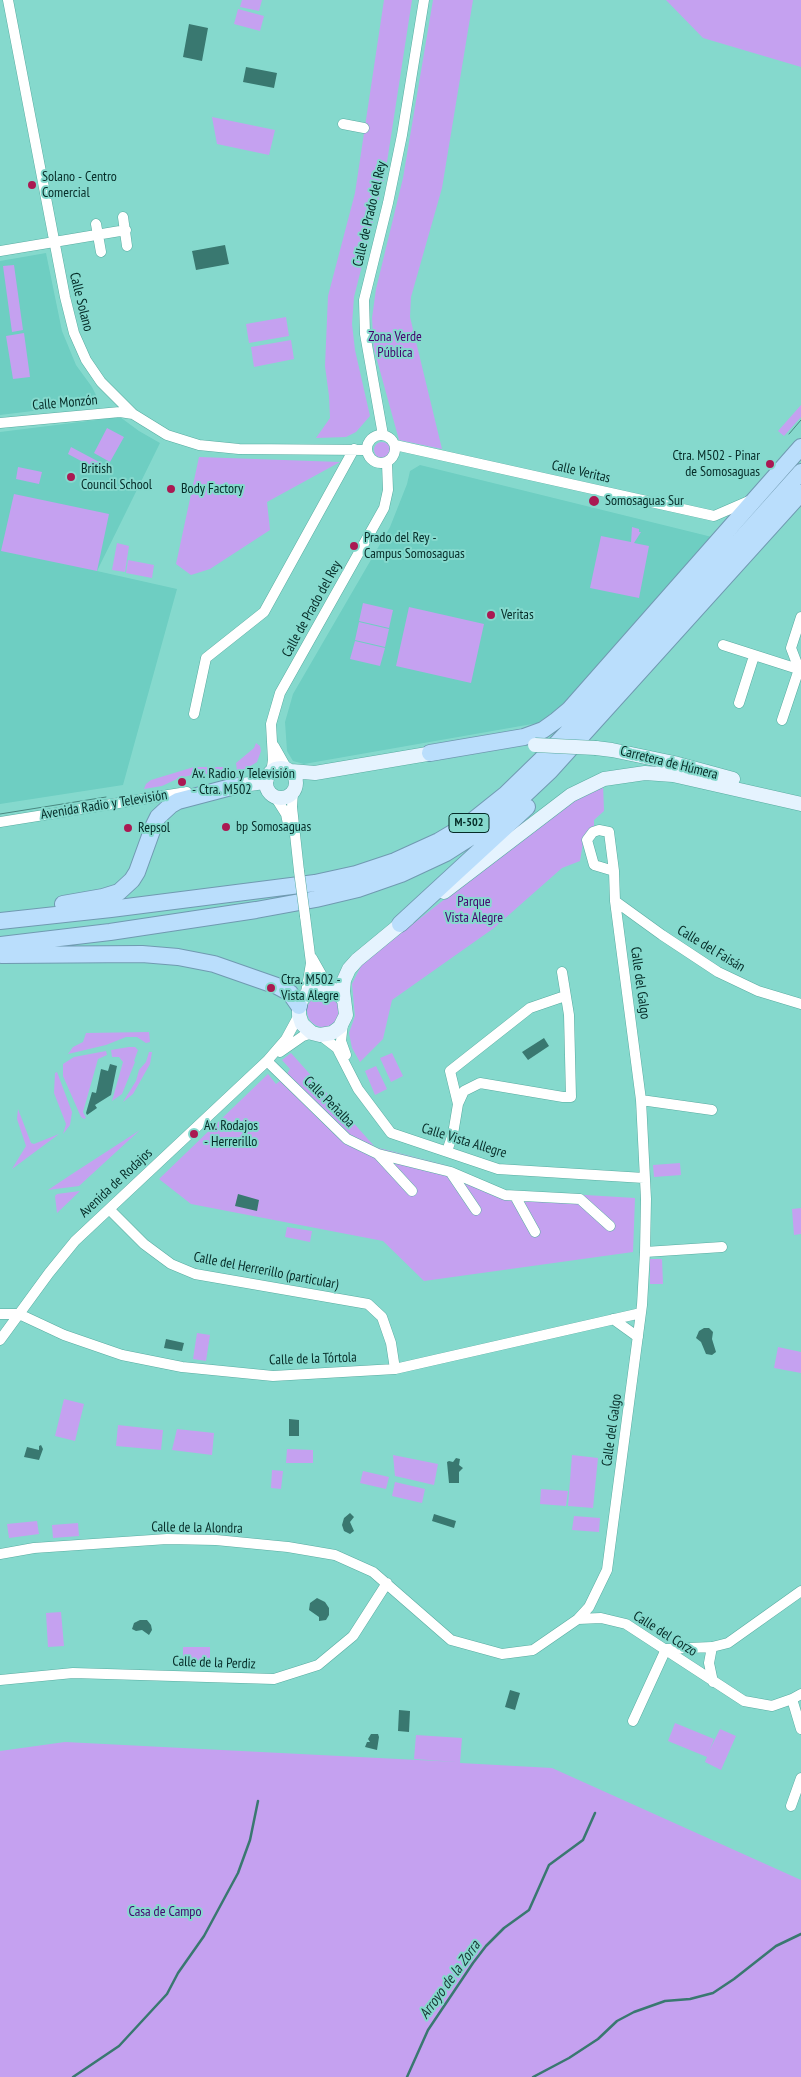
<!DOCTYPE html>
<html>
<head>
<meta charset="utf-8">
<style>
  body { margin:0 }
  canvas { display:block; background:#85d9cd }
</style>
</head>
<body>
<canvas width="801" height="2077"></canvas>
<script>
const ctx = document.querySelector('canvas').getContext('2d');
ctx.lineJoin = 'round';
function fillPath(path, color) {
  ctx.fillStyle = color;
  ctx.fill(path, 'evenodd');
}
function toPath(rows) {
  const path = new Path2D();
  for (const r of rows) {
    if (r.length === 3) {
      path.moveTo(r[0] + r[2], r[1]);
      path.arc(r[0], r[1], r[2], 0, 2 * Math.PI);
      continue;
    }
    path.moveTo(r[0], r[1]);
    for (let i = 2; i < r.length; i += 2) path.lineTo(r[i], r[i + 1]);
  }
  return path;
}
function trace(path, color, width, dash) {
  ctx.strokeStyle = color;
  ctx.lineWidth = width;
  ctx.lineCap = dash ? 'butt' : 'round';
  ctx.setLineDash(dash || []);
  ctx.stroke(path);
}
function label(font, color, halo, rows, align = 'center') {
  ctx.font = font + ' "PT Sans Narrow",sans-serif';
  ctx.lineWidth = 4;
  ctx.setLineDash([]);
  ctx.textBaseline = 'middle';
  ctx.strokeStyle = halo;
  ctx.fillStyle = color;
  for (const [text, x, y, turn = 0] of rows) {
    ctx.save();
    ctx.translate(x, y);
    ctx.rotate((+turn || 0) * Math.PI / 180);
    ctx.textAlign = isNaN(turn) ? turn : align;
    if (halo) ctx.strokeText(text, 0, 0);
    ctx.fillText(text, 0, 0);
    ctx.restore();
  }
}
fillPath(toPath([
  [46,253,62,331,76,365,92,387,96,395,90,404,0,415,0,261],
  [120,417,139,431,160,443,97,571,177,589,123,785,0,804,0,432],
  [420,465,712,537,569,700,538,723,304,764,293,761,287,751,285,722,293,694,390,527,407,484,410,471]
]), '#6ecec2');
fillPath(toPath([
  [242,0,262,0,259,11,240,7],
  [384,0,412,0,385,175,354,297,352,324,355,350,370,416,356,432,346,437,316,438,330,418,329,396,325,366,328,296,355,193],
  [433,0,473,0,442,188,411,297,410,317,442,449,399,440,374,349,372,318,376,289,403,178],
  [666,0,801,0,801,67,703,38],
  [238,9,264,16,260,31,234,24],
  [212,117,275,130,269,155,217,144],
  [14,265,23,330,12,332,3,266],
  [286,317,289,336,249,343,246,324],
  [24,333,30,377,13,379,6,336],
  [291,340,294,359,254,367,251,347],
  [801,405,801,417,784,436,778,431],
  [107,428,124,437,110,462,94,453],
  [382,450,8],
  [71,447,101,463,98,470,68,454],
  [199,457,340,462,267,502,270,530,210,569,191,575,176,564],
  [18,467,42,472,39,484,16,479],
  [14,494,109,514,97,571,1,551],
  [632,527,639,529,639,532,641,532,634,543,649,546,639,598,590,588,601,536,631,542],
  [117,543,129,546,125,572,112,570],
  [128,560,154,565,152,578,126,573],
  [363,603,393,610,389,628,359,621],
  [409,607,484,624,471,683,396,666],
  [359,622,389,629,385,647,355,640],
  [355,641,385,648,380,666,350,659],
  [256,743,260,746,261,751,257,762,244,770,237,771,236,763,254,748],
  [194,767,227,767,228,775,206,774,205,772,179,778,162,786,144,789,146,784,151,780],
  [598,784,603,784,604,811,594,820,594,827,584,837,580,861,562,868,494,928,392,1000,383,1039,360,1062,352,1048,349,1033,355,1016,352,984,362,964,534,829],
  [323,1011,16],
  [149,1032,150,1042,146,1043,137,1037,126,1037,106,1045,68,1054,73,1047,83,1042,86,1033],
  [129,1047,135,1047,138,1050,134,1061,135,1062,122,1094,112,1101,123,1062,119,1057,112,1057,111,1050],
  [106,1051,107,1055,98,1059,83,1112,86,1118,84,1119,81,1117,63,1076,63,1064,74,1057],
  [149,1052,152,1052,150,1064,133,1094,123,1102,136,1081,139,1070,146,1062],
  [291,1053,375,1147,445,1165,503,1190,635,1198,633,1252,424,1281,383,1241,191,1204,159,1179,268,1074,276,1084,285,1077,290,1069,282,1060],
  [392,1053,403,1076,391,1082,380,1058],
  [376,1066,387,1089,375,1095,365,1071],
  [57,1072,72,1112,70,1125,63,1134,66,1124,54,1093,55,1073],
  [18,1109,31,1143,34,1144,59,1134,12,1169,26,1146,17,1119],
  [140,1130,79,1186,48,1190,72,1174],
  [680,1163,681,1175,654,1177,653,1165],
  [80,1191,57,1213,55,1196,57,1194],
  [801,1208,801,1234,794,1235,792,1209],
  [287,1227,312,1231,310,1242,285,1237],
  [650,1259,662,1259,663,1284,650,1284],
  [197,1333,210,1335,206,1361,193,1359],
  [778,1347,801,1352,801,1373,774,1368],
  [64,1399,84,1404,75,1441,55,1436],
  [118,1425,163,1430,161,1450,116,1446],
  [177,1429,214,1433,212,1455,172,1450],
  [287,1449,313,1450,313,1463,286,1463],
  [393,1455,438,1464,434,1485,395,1476],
  [572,1455,598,1458,593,1508,568,1506],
  [272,1470,283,1471,281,1489,271,1488],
  [363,1471,389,1477,386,1489,360,1483],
  [395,1482,425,1489,422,1503,392,1496],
  [541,1489,568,1491,566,1506,540,1504],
  [574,1516,600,1518,599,1532,572,1530],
  [37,1521,39,1534,9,1538,7,1524],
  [78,1523,79,1536,53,1538,52,1525],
  [61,1612,64,1646,48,1647,46,1613],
  [183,1647,210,1647,210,1661,183,1662],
  [675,1723,714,1739,709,1751,720,1729,736,1736,721,1770,705,1762,707,1757,668,1741],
  [416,1735,462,1738,460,1763,552,1768,801,1880,801,2077,0,2077,0,1751,65,1742,457,1762,414,1759]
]), '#c5a1f0');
fillPath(toPath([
  [189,24,208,28,202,61,183,57],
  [246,67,277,73,274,88,243,82],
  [225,245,229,264,196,270,192,251],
  [544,1038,549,1046,528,1060,522,1052],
  [110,1064,117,1066,111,1095,95,1105,97,1108,87,1115,86,1113,92,1092,96,1093,101,1069,108,1071],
  [238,1194,259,1200,257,1211,235,1206],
  [704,1328,709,1328,713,1332,712,1339,716,1352,712,1355,706,1354,701,1342,696,1338,699,1331],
  [166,1339,184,1343,182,1351,164,1348],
  [289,1419,299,1420,299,1436,289,1436],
  [41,1445,43,1449,39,1460,24,1457,27,1447,39,1450,39,1446],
  [456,1458,460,1459,459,1465,463,1468,459,1472,459,1483,449,1483,447,1462,449,1461,453,1462],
  [350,1513,354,1517,350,1522,354,1531,350,1534,344,1531,342,1525,344,1518],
  [434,1514,456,1521,454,1528,432,1521],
  [317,1598,325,1602,329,1608,329,1615,326,1620,319,1621,319,1617,309,1610,310,1603],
  [140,1620,147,1620,151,1625,152,1630,149,1635,142,1630,136,1631,132,1629,134,1623],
  [510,1690,520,1693,515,1710,505,1707],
  [399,1710,410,1711,409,1732,398,1731],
  [371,1734,378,1734,379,1737,377,1750,365,1747,367,1742,370,1742,368,1739]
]), '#397870');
trace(toPath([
  [73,2077,119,2046,167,1994,178,1973,204,1936,238,1873,250,1840,258,1801],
  [407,2077,428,2030,473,1963,486,1946,504,1928,529,1910,549,1865,583,1840,595,1813],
  [533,2077,569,2058,598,2039,617,2021,634,2012,665,2001,690,1999,713,1993,734,1979,776,1946,801,1934]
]), '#397870', 2.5);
const minor = toPath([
  [8,0,65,297,74,333,86,360,101,382,133,414,167,435,199,445,239,449,367,450],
  [343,124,364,128],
  [123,217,127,246],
  [96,224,101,252],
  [0,251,126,230],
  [0,423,120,412,133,414],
  [381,449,14],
  [383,435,365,334,364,300,388,203,402,135,424,0],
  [395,445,714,516,751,500],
  [723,645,801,670],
  [739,703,754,656],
  [194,714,206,658,264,612,354,449],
  [782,720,799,669,791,648,801,617],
  [274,746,287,769],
  [271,773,273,760,271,724,280,693,384,508,388,490,387,463],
  [293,792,292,807,299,871],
  [276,798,286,814,288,824],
  [0,822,187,792],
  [615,901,662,935,718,972,758,991,801,1004],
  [305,916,311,963,306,993],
  [312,958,329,988],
  [343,1023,341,1041,346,1055],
  [320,1035,337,1048,358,1089,391,1133,498,1169,644,1178],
  [280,1052,303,1036,312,1033],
  [267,1061,347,1139,378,1154,451,1172,505,1195,580,1199,610,1226],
  [641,1100,712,1110],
  [458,1104,450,1071,530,1008,565,996],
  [447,1151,453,1134,458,1104,464,1091,480,1083,563,1097,571,1097,569,1015,562,972],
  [378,1154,412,1191],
  [451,1173,476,1210],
  [515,1196,535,1232],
  [109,1209,144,1244,171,1264,195,1274,368,1304,382,1317,391,1343,395,1369],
  [645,1252,722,1247],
  [0,1314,19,1314,64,1335,122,1355,182,1367,273,1376,395,1369,641,1313],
  [613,1319,638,1337],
  [0,1340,49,1273,75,1241,267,1061,286,1039,299,1015],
  [0,1554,34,1548,167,1539,216,1540,288,1547,335,1555,373,1572,451,1640,502,1654,533,1650,578,1619,601,1618,626,1624,744,1701,772,1706,792,1699,801,1694],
  [578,1619,589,1607,607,1570,642,1305,645,1252,646,1199,641,1100,615,901,614,871,609,832,599,830,593,832,587,840,594,865,614,871],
  [712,1647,709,1663,713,1682],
  [0,1680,73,1673,274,1679,318,1665,353,1636,387,1583],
  [792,1699,801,1729],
  [633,1721,666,1649,712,1647,728,1643,801,1591],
  [791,1806,801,1778]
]);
const secondary = toPath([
  [596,748,612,750,674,763,733,779],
  [281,783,15],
  [291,771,315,773,439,752],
  [235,786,264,782,267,779],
  [444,892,571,795,604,779,645,773,673,775,801,804],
  [343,999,336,991,329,988,319,987,311,990,302,999,299,1006,299,1015,302,1024,312,1033,320,1035,332,1033,340,1027,346,1015,343,991,344,980,349,969,357,960,408,918]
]);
const trunk = toPath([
  [430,753,524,737,543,730,557,720,569,710,801,447],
  [63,904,103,897,119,892,132,880,137,872,154,825,158,817,171,805,178,801,235,786],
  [0,921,111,909,315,883,356,874,395,861,439,841,471,822,506,794,542,759,581,718,801,472],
  [400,924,527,807],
  [0,945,110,932,256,910,316,899,358,889,401,874,446,853,479,832,515,804,550,771,801,493],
  [2,955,142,954,178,957,214,964,277,986,290,993,299,1006]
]);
trace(minor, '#58aca1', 11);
trace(secondary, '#58aca1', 15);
trace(trunk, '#709ab1', 18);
trace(minor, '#fff', 10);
trace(secondary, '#e5f3fe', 14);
trace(trunk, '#badefc', 16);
trace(toPath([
  [789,434,801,420],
  [0,814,106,797]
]), '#498880', 1);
const minorBridge = toPath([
  [299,871,305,916]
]);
const secondaryBridge = toPath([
  [535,745,596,748]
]);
trace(minorBridge, '#58aca1', 11, []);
trace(secondaryBridge, '#58aca1', 15, []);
trace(minorBridge, '#fff', 10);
trace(secondaryBridge, '#e5f3fe', 14);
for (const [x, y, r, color] of [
  [32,185,5,"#aa1952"],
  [770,464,5,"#aa1952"],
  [71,477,5,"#aa1952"],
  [171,489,5,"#aa1952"],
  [594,501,6,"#aa1952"],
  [354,546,5,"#aa1952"],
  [491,615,5,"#aa1952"],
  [182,782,5,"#aa1952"],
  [226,827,5,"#aa1952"],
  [128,828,5,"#aa1952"],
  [271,988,5,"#aa1952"],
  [194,1134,5,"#aa1952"]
]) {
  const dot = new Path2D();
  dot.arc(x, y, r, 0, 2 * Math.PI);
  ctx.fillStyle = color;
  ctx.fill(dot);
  trace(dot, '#85d9cd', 2);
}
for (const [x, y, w] of [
  [469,823,40]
]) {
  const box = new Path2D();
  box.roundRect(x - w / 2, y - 9.5, w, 19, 4);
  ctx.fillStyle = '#85d9cd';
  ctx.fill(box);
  trace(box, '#052b27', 1);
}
label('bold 12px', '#052b27', null, [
  ["M-502",469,823]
]);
label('14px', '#052b27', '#85d9cd', [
  ["Solano - Centro",42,177],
  ["Comercial",42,193],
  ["Ctra. M502 - Pinar",760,456,"right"],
  ["de Somosaguas",760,472,"right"],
  ["British",81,469],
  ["Council School",81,485],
  ["Body Factory",181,489],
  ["Somosaguas Sur",605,501],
  ["Prado del Rey -",364,538],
  ["Campus Somosaguas",364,554],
  ["Veritas",501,615],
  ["Av. Radio y Televisión",192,774],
  ["- Ctra. M502",192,790],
  ["bp Somosaguas",236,827],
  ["Repsol",138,828],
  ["Ctra. M502 -",281,980],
  ["Vista Alegre",281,996],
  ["Av. Rodajos",204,1126],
  ["- Herrerillo",204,1142]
], 'left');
label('14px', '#052b27', '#85d9cd', [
  ["Calle de Prado del Rey",370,214,-77],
  ["Calle Solano",81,302,76],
  ["Calle Monzón",65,403,-5],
  ["Calle Veritas",581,472,13],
  ["Calle de Prado del Rey",312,609,-61],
  ["Carretera de Húmera",669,763,14],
  ["Avenida Radio y Televisión",104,805,-9],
  ["Calle del Faisán",711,949,31],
  ["Calle del Galgo",640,983,82],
  ["Calle Peñalba",329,1102,45],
  ["Calle Vista Allegre",464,1141,17],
  ["Avenida de Rodajos",116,1183,-43],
  ["Calle del Herrerillo (particular)",266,1271,11],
  ["Calle de la Tórtola",313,1359,-2],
  ["Calle del Galgo",612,1430,-82],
  ["Calle de la Alondra",197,1528,1],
  ["Calle del Corzo",665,1634,32],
  ["Calle de la Perdiz",214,1663,2]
]);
label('14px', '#44046f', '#85d9cd', [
  ["Zona Verde",395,337],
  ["Pública",395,353],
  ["Parque",474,902],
  ["Vista Alegre",474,918],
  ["Casa de Campo",165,1912]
]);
label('italic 15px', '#173834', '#85d9cd', [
  ["Arroyo de la Zorra",450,1980,-54]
]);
</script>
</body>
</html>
